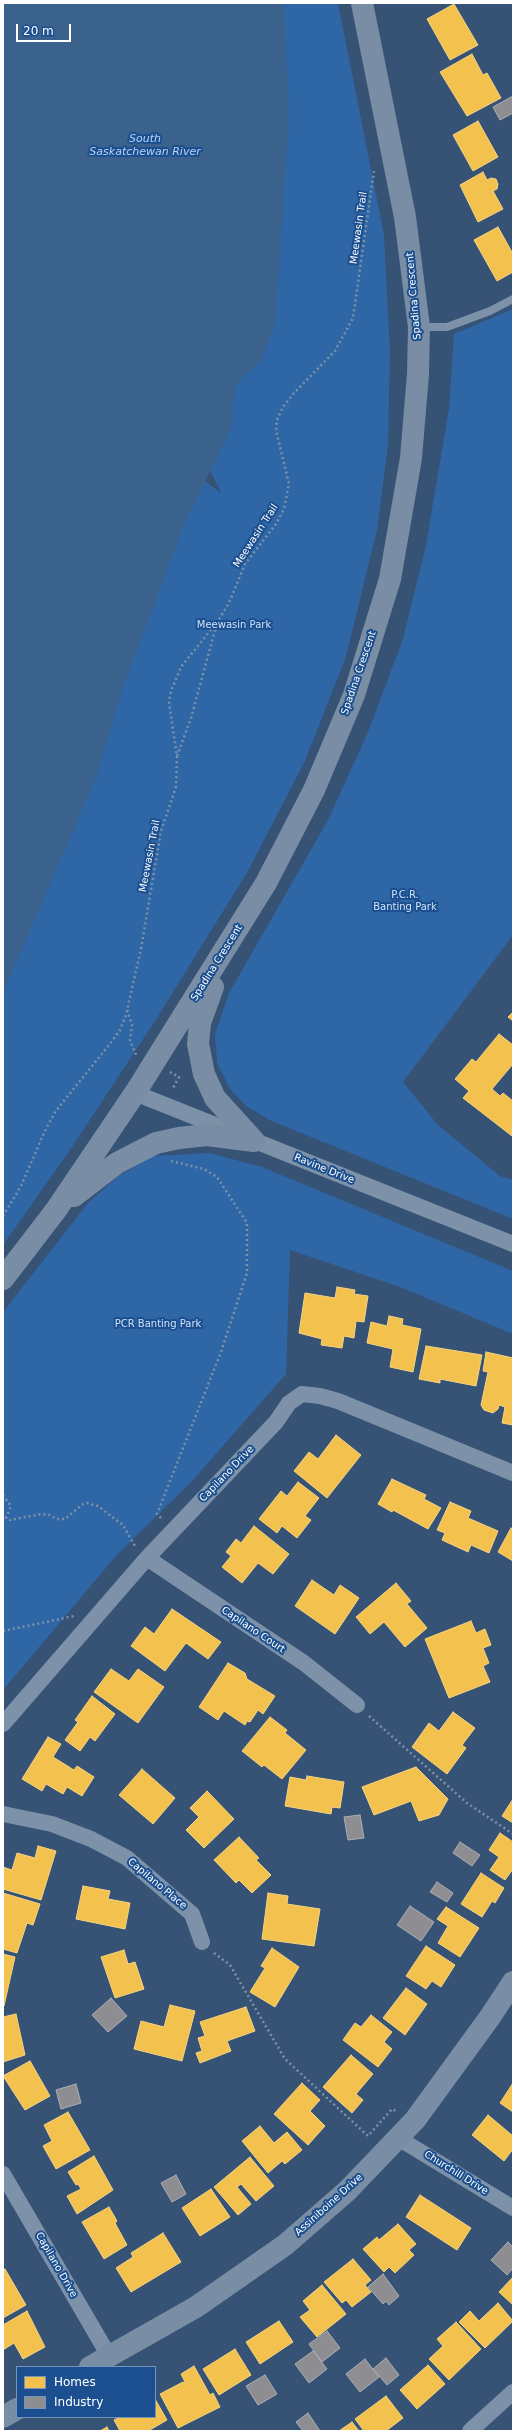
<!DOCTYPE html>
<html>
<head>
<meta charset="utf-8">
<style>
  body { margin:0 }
  #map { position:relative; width:516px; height:2434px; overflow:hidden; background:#365274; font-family:"DejaVu Sans",sans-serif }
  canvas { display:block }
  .frame { position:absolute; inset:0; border:4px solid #fff; pointer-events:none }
  .legend { position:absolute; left:16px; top:2366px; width:140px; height:52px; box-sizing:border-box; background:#1b4f8f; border:1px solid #7695bc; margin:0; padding:5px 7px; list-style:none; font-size:12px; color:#fff }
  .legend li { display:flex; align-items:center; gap:8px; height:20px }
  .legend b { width:20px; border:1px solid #7695bc }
  .scale { position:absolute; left:16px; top:24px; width:55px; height:18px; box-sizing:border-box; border:2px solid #fff; border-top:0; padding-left:5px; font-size:12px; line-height:14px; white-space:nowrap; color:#fff; -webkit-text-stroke:3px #1b4f8f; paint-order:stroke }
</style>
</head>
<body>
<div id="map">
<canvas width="516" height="2434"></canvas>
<div class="frame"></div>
<ul class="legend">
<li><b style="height:11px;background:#f2c14e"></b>Homes</li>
<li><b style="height:11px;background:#8d8d92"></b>Industry</li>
</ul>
<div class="scale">20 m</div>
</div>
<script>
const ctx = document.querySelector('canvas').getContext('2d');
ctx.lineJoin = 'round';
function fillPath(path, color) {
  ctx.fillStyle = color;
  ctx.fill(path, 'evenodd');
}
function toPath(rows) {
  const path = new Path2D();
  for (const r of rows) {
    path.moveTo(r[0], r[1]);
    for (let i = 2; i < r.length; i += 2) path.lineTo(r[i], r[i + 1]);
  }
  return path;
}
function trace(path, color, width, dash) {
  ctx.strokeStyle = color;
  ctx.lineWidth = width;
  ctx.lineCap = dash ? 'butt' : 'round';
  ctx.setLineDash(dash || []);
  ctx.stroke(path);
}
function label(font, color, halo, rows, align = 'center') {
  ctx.font = font + ' "DejaVu Sans",sans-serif';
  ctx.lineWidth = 4;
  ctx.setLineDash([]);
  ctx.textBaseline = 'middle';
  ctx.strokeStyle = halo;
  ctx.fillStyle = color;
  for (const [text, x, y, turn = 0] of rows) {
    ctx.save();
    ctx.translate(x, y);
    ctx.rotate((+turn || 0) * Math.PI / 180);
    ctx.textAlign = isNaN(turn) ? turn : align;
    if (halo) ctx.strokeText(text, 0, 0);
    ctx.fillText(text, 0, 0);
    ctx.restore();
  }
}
fillPath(toPath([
  [265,3,338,3,384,235,390,351,388,446,377,530,346,657,305,761,248,871,157,1018,68,1153,3,1245,3,945,196,474,221,493,201,451],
  [513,309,513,935,403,1082,438,1125,500,1176,513,1180,513,1219,269,1120,245,1105,230,1089,217,1063,215,1034,229,993,328,820,368,732,403,639,426,545,449,409,454,334],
  [210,1153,262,1167,513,1271,513,1334,400,1287,290,1250,286,1374,193,1480,116,1556,3,1690,3,1312,88,1203,117,1177,153,1156]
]), '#2f66a5');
fillPath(toPath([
  [3,3,284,3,289,117,275,324,261,360,235,385,231,428,184,525,123,687,96,777,3,993]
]), '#3b618d');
const homes = toPath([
  [454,4,478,45,450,60,427,19,454,4],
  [472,54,483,75,487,73,501,98,467,116,440,72,472,54],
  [478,121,498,157,473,171,453,135,478,121],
  [483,172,487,180,491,178,496,179,498,184,497,189,493,191,503,209,478,222,460,185,483,172],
  [498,227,513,254,513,272,497,281,474,240,498,227],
  [513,1012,513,1021,508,1017,513,1012],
  [499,1034,513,1045,513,1064,492,1089,500,1096,503,1093,513,1101,512,1136,463,1098,469,1091,455,1079,472,1059,476,1062,499,1034],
  [337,1287,355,1290,354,1294,368,1296,364,1322,356,1321,354,1338,344,1336,342,1348,321,1345,322,1339,299,1333,305,1293,335,1298,337,1287],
  [389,1316,403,1319,402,1325,421,1329,413,1372,390,1367,393,1349,367,1343,371,1322,387,1326,389,1316],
  [426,1346,482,1355,476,1386,440,1379,440,1383,419,1379,426,1346],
  [486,1352,513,1358,513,1425,502,1423,505,1407,499,1405,498,1409,493,1413,484,1410,481,1405,488,1372,483,1371,486,1352],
  [336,1435,361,1455,327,1498,294,1471,309,1452,318,1459,336,1435],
  [392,1479,426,1495,424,1499,441,1508,428,1529,393,1510,392,1512,378,1504,392,1479],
  [298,1482,319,1498,305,1516,311,1520,297,1538,282,1526,277,1533,259,1519,281,1491,287,1496,298,1482],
  [450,1502,471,1511,468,1518,498,1531,489,1553,471,1545,468,1552,442,1540,445,1533,437,1530,450,1502],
  [254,1526,289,1554,273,1574,258,1563,242,1583,222,1567,231,1556,226,1552,236,1539,241,1543,254,1526],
  [511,1528,513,1530,513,1561,498,1552,511,1528],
  [312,1580,334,1595,340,1585,359,1598,335,1634,295,1606,312,1580],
  [396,1583,411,1601,407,1604,427,1628,405,1647,384,1622,370,1634,356,1617,396,1583],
  [172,1609,221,1642,208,1659,186,1643,165,1671,131,1646,145,1627,154,1634,172,1609],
  [471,1621,476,1633,485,1629,491,1645,483,1648,489,1663,483,1666,490,1682,449,1698,425,1639,471,1621],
  [228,1663,245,1673,247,1679,275,1696,263,1714,258,1710,250,1722,247,1721,245,1725,224,1711,218,1720,199,1707,228,1663],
  [111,1669,129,1681,138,1669,164,1687,138,1723,94,1692,111,1669],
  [92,1696,115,1714,95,1741,90,1737,80,1751,65,1740,78,1722,75,1720,92,1696],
  [453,1712,475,1728,462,1745,466,1748,447,1774,412,1747,429,1723,439,1731,453,1712],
  [270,1717,287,1730,285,1733,306,1750,282,1779,264,1765,262,1767,242,1751,270,1717],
  [48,1737,61,1744,53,1757,74,1770,77,1766,94,1777,82,1796,67,1787,63,1794,46,1784,42,1791,22,1779,48,1737],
  [416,1767,448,1799,439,1815,419,1821,411,1801,374,1815,362,1787,416,1767],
  [142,1769,175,1798,153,1824,119,1795,142,1769],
  [307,1776,344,1782,340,1808,332,1807,331,1814,285,1806,290,1777,306,1780,307,1776],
  [207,1791,234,1819,204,1848,186,1830,199,1817,190,1808,207,1791],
  [513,1799,513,1823,502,1816,513,1799],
  [500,1833,513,1842,513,1869,505,1880,490,1870,499,1857,489,1850,500,1833],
  [239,1837,259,1858,256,1860,271,1875,252,1893,239,1880,236,1883,214,1860,239,1837],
  [38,1846,56,1851,41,1900,3,1889,3,1867,12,1870,17,1853,35,1858,38,1846],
  [481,1873,504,1888,495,1903,492,1901,482,1917,461,1904,481,1873],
  [83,1886,110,1891,108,1899,130,1903,125,1929,76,1919,83,1886],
  [3,1893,40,1904,33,1925,27,1923,17,1953,3,1949,3,1893],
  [268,1893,288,1896,287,1904,320,1909,314,1946,262,1939,268,1893],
  [446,1907,479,1928,460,1957,438,1943,448,1926,437,1919,446,1907],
  [426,1946,455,1965,441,1987,432,1981,426,1989,406,1976,426,1946],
  [272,1948,299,1967,275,2007,250,1992,265,1968,261,1966,272,1948],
  [124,1950,128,1964,135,1962,144,1989,115,1998,101,1957,124,1950],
  [3,1954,15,1957,4,2006,3,2005,3,1954],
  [406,1988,427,2004,405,2035,383,2018,406,1988],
  [170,2005,195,2011,182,2061,134,2049,141,2021,164,2027,170,2005],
  [246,2007,255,2031,227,2041,231,2051,200,2063,196,2053,202,2051,198,2038,205,2036,200,2022,246,2007],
  [16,2014,25,2055,3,2062,3,2017,16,2014],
  [371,2015,392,2032,384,2042,392,2049,378,2067,343,2040,355,2023,361,2027,371,2015],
  [351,2055,373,2074,356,2094,363,2100,352,2113,323,2087,351,2055],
  [30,2061,50,2096,25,2110,3,2076,30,2061],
  [302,2083,320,2100,310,2111,325,2126,308,2145,274,2114,302,2083],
  [513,2083,513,2112,500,2103,513,2083],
  [68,2112,90,2150,56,2169,43,2146,52,2141,44,2125,68,2112],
  [488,2115,513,2136,513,2149,504,2161,472,2135,488,2115],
  [260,2126,274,2143,287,2132,302,2150,285,2164,282,2161,268,2173,242,2141,260,2126],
  [94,2156,113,2190,77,2214,67,2196,81,2189,78,2184,76,2185,68,2172,94,2156],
  [250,2157,274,2186,256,2201,241,2184,237,2187,251,2204,238,2215,214,2187,250,2157],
  [211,2189,230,2217,200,2236,182,2208,211,2189],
  [420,2195,471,2228,457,2250,406,2217,420,2195],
  [109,2207,117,2221,115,2223,127,2245,104,2259,82,2222,109,2207],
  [398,2224,416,2244,409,2250,414,2255,395,2273,389,2267,384,2272,363,2249,377,2237,379,2240,398,2224],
  [163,2233,181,2262,131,2292,116,2268,133,2257,131,2253,163,2233],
  [353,2259,371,2280,365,2285,371,2292,352,2307,346,2300,342,2303,324,2282,353,2259],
  [5,2269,26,2305,3,2318,3,2271,5,2269],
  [513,2277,513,2305,499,2292,513,2277],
  [322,2285,346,2314,317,2337,300,2317,310,2310,303,2301,322,2285],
  [498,2303,513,2321,485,2348,459,2322,470,2311,479,2321,498,2303],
  [27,2311,45,2347,23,2359,14,2343,3,2350,3,2325,27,2311],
  [279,2321,293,2342,260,2364,246,2342,279,2321],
  [456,2322,481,2349,449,2380,429,2359,443,2346,437,2339,456,2322],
  [235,2349,251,2375,219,2395,203,2369,235,2349],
  [428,2365,445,2384,417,2409,400,2390,428,2365],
  [194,2366,210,2395,213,2393,220,2407,178,2428,160,2394,183,2382,186,2384,181,2374,194,2366],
  [386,2396,403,2418,386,2431,364,2431,355,2419,386,2396],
  [155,2399,167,2420,148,2431,120,2431,114,2420,120,2417,155,2417,155,2399],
  [352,2422,359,2431,339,2431,352,2422],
  [107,2427,109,2431,100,2431,107,2427]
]);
fillPath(homes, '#f2c14e');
trace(homes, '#f6d483', 1);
const industry = toPath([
  [513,96,513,113,500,120,493,107,513,96],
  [360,1815,364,1838,348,1840,344,1817,360,1815],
  [460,1842,480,1855,472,1866,453,1853,460,1842],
  [437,1882,453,1893,447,1902,430,1892,437,1882],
  [410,1906,434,1922,421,1941,397,1925,410,1906],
  [111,1998,127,2016,108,2032,92,2015,111,1998],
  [76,2084,81,2103,61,2109,56,2090,76,2084],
  [176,2175,186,2194,172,2202,161,2183,176,2175],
  [508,2242,513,2247,513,2268,507,2275,491,2260,508,2242],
  [383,2274,399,2296,389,2305,386,2301,383,2304,368,2287,383,2274],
  [327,2331,340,2348,322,2362,309,2344,327,2331],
  [313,2351,327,2369,309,2383,295,2364,313,2351],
  [386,2358,399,2375,387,2385,373,2369,386,2358],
  [365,2359,379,2377,360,2392,346,2374,365,2359],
  [265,2375,277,2394,258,2405,246,2386,265,2375],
  [308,2413,320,2431,303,2431,296,2422,308,2413]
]);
fillPath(industry, '#8d8d92');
trace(industry, '#afafb3', 1);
trace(toPath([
  [177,756,191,718,217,623],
  [127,1010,132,1025,130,1040,136,1055],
  [170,1072,179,1077,172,1090],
  [3,1216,21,1186,44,1133,55,1112,109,1045,120,1030,126,1015,141,949,161,831,176,787,177,757,169,702,171,691,181,667,218,621,229,603,245,564,276,524,284,509,289,484,276,430,277,420,283,407,294,393,335,351,353,318,374,171],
  [3,1495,11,1506,6,1518,10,1520,41,1514,50,1515,56,1519,65,1519,83,1504,87,1503,98,1506,123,1525,135,1546],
  [161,1518,157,1514,221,1352,247,1273,247,1223,217,1177,204,1169,171,1161],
  [3,1631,74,1616],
  [369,1716,467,1803,513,1834],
  [214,1953,230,1965,285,2059,368,2136,392,2109,396,2111]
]), '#7d92a8', 2.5, [2, 3]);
trace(toPath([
  [420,327,447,327,490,311,513,299]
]), '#7d92a8', 8);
trace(toPath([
  [135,1093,513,1244],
  [147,1558,304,1663,357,1705],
  [3,1724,147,1558,276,1422,289,1403,302,1394,320,1396,338,1401,513,1473],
  [3,1814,52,1824,91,1839,127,1858,192,1914,202,1942],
  [398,2138,513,2208],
  [3,2174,109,2356],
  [470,2431,513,2392]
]), '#7d92a8', 16);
trace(toPath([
  [213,987,200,1023,198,1044,204,1074,215,1098,254,1141],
  [74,1196,117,1163,156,1143,179,1138,207,1135,254,1141],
  [3,1279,56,1210,135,1093,266,883,314,790,354,695,390,579,411,458,418,374,419,327,405,217,362,3],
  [90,2367,196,2307,285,2245,347,2191,415,2120,490,2017,513,1982],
  [3,2417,17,2409]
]), '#798da4', 22);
label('10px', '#fff', '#1b4f8f', [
  ["Meewasin Trail",359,228,-82],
  ["Spadina Crescent",414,296,-95],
  ["Meewasin Trail",256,536,-57],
  ["Spadina Crescent",359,673,-71],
  ["Meewasin Trail",150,856,-79],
  ["Spadina Crescent",217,963,-58],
  ["Ravine Drive",324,1169,22],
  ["Capilano Drive",227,1474,-46],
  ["Capilano Court",253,1630,34],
  ["Capilano Place",157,1884,40],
  ["Churchill Drive",456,2173,32],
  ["Assiniboine Drive",329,2205,-42],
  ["Capilano Drive",56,2265,60]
]);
label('10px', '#cfe3fa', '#1b4f8f', [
  ["Meewasin Park",234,625],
  ["P.C.R.",405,895],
  ["Banting Park",405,907],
  ["PCR Banting Park",158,1324]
]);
label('italic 11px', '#b5d3f5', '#1b4f8f', [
  ["South",145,139],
  ["Saskatchewan River",145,152]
]);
</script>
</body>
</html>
